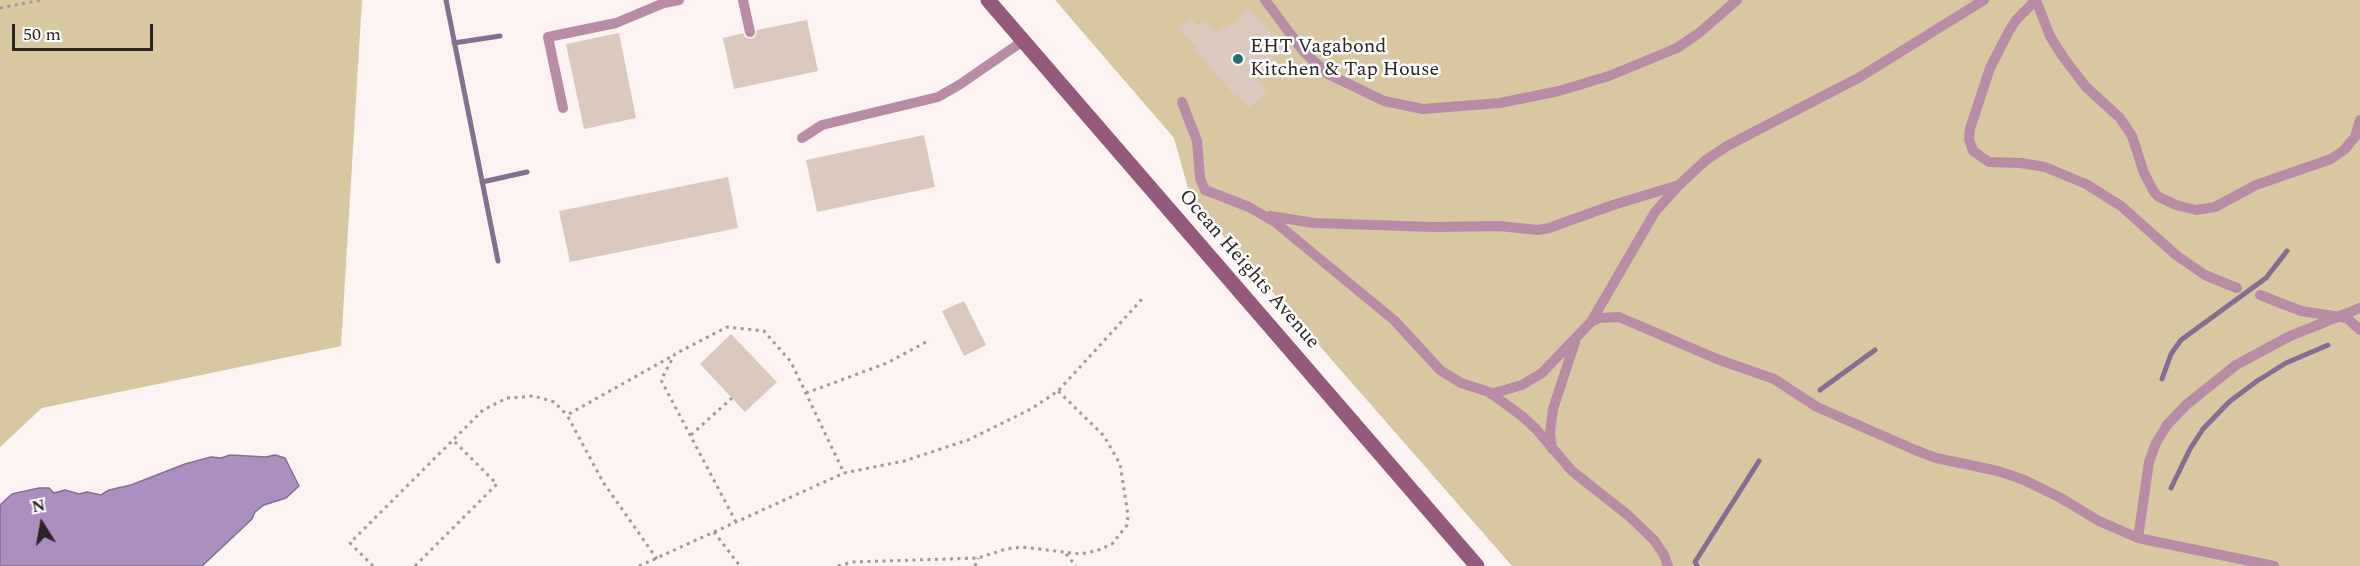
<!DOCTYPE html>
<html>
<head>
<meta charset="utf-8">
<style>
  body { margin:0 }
  #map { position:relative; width:2360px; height:566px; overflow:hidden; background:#fcf3f2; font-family:Spectral,serif }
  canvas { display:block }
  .north { position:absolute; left:12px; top:494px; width:60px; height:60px; -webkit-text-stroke:4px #fff; paint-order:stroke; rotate:349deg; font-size:16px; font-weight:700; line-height:24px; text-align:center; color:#2c2323 }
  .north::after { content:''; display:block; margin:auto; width:21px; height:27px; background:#2c2323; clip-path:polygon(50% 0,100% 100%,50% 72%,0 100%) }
  .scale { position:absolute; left:12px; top:24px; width:141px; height:27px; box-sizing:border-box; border:3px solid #2c2323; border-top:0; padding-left:8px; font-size:18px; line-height:21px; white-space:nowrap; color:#2c2323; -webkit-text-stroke:4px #fff; paint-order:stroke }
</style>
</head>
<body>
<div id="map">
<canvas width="2360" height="566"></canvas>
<div class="north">N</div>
<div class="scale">50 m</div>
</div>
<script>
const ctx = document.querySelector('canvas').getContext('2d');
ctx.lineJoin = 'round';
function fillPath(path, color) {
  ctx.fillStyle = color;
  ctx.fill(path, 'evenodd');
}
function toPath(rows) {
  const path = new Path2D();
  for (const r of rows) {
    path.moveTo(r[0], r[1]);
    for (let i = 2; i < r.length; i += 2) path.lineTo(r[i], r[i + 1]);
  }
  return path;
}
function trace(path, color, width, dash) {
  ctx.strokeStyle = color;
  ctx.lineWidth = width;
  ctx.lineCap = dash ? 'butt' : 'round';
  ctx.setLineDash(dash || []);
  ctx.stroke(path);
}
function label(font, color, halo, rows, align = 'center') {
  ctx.font = font + ' Spectral,serif';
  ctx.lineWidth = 5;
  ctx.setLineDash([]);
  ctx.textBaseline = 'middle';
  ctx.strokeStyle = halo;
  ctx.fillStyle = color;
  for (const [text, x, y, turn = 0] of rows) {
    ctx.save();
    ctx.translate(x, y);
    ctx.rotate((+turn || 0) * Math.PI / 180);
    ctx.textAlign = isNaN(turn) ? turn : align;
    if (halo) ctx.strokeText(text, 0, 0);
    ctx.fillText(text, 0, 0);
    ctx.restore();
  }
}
fillPath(toPath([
  [0,0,362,0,341,346,42,408,0,447],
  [1055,0,2360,0,2360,566,1512,566,1191,199,1174,138]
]), '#d7c8a2');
const water = toPath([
  [230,455,266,457,275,455,285,458,299,486,286,498,264,505,255,512,252,519,202,566,0,566,0,505,12,494,39,488,49,488,54,493,65,490,79,494,87,492,101,495,109,490,131,485,185,464,211,457,221,458,230,455]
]);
fillPath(water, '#aa8fbf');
trace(water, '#846f90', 1.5);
trace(toPath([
  [446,0,498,261],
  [454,43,500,36],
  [482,182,527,172],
  [2162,379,2171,354,2181,340,2266,278,2287,251],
  [1820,390,1875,350],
  [2171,488,2190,449,2203,429,2229,402,2257,381,2286,363,2328,345],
  [1697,566,1695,562,1759,461]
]), '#846f90', 5);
fillPath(toPath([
  [1250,8,1286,48,1254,76,1268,91,1249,108,1236,94,1234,95,1194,50,1196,48,1178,27,1190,17,1198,26,1205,20,1216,33,1224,26,1226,29],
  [807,20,818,71,734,89,723,38,743,33,745,37,751,39,755,37,757,30],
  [619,33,636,118,584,129,566,44],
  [924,135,935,187,817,212,806,160],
  [728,177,738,228,570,262,559,211],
  [964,301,986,345,964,356,942,311],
  [731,334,777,382,745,412,700,364]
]), '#dbc9be');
trace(toPath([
  [0,8,42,0],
  [806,393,887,363,930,340],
  [691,435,732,398],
  [736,522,661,380,675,354,727,327,764,331,791,362,844,473],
  [714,532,740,566],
  [1066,554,1076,566],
  [657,559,603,482,567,415,674,355],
  [373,566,350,543,483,410,507,398,534,396,554,402,567,415],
  [415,566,497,484,453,440],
  [639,566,844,473,904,461,968,440,1031,409,1058,391,1144,297],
  [838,566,853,562,978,558,1006,549,1022,547,1080,554,1096,551,1112,544,1127,525,1128,515,1120,464,1104,436,1058,391],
  [975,566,978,558]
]), '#a29998', 3, [3, 4.5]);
trace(toPath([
  [743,0,750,32],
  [1265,0,1304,52,1328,74,1384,101,1423,109,1500,103,1559,91,1609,76,1677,48,1699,33,1737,0],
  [2036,0,2016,20,2008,33,1990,68,1970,129,1969,139,1973,151,1989,162,2021,163,2045,167,2086,184,2121,206,2176,255,2205,275,2237,288],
  [2036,0,2050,36,2063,57,2086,87,2120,118,2132,136,2144,173,2154,192,2159,197,2176,205,2196,210,2215,207,2256,185,2331,159,2344,150,2355,137,2360,120],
  [1182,102,1197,141,1200,178,1205,190,1249,207,1275,222,1395,321,1440,370,1461,383,1489,392,1522,416,1536,429,1572,471,1629,516,1654,540,1664,555,1668,566],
  [563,108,548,37,616,23,664,3,679,0],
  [802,138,822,125,938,97,959,85,1023,41],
  [1270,216,1314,223,1434,227,1499,226,1538,230,1549,228,1613,205,1679,185],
  [2260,295,2301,311,2347,318,2360,330],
  [1591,322,1655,212,1679,185,1706,160,1727,146,1860,77,1984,0],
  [1491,394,1522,385,1542,373,1591,322,1599,318,1619,317,1717,359,1774,379,1817,407,1915,450,1936,458,1998,471,2024,480,2059,497,2099,521,2138,538],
  [1552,449,1550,433,1553,409,1575,342],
  [2274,566,2138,538,2149,462,2156,443,2167,425,2186,405,2236,365,2290,336,2360,308]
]), '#b78ca4', 10);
trace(toPath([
  [988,0,1477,566]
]), '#95597c', 15);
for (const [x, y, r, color] of [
  [1238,59,6,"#27716f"]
]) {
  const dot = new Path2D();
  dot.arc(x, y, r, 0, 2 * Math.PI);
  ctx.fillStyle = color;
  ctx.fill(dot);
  trace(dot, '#fff', 2);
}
label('20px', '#2c2323', '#fff', [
  ["EHT Vagabond",1250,48],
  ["Kitchen & Tap House",1250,71]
], 'left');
label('20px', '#2c2323', '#fff', [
  ["Ocean Heights Avenue",1248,270,49]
]);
</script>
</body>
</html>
